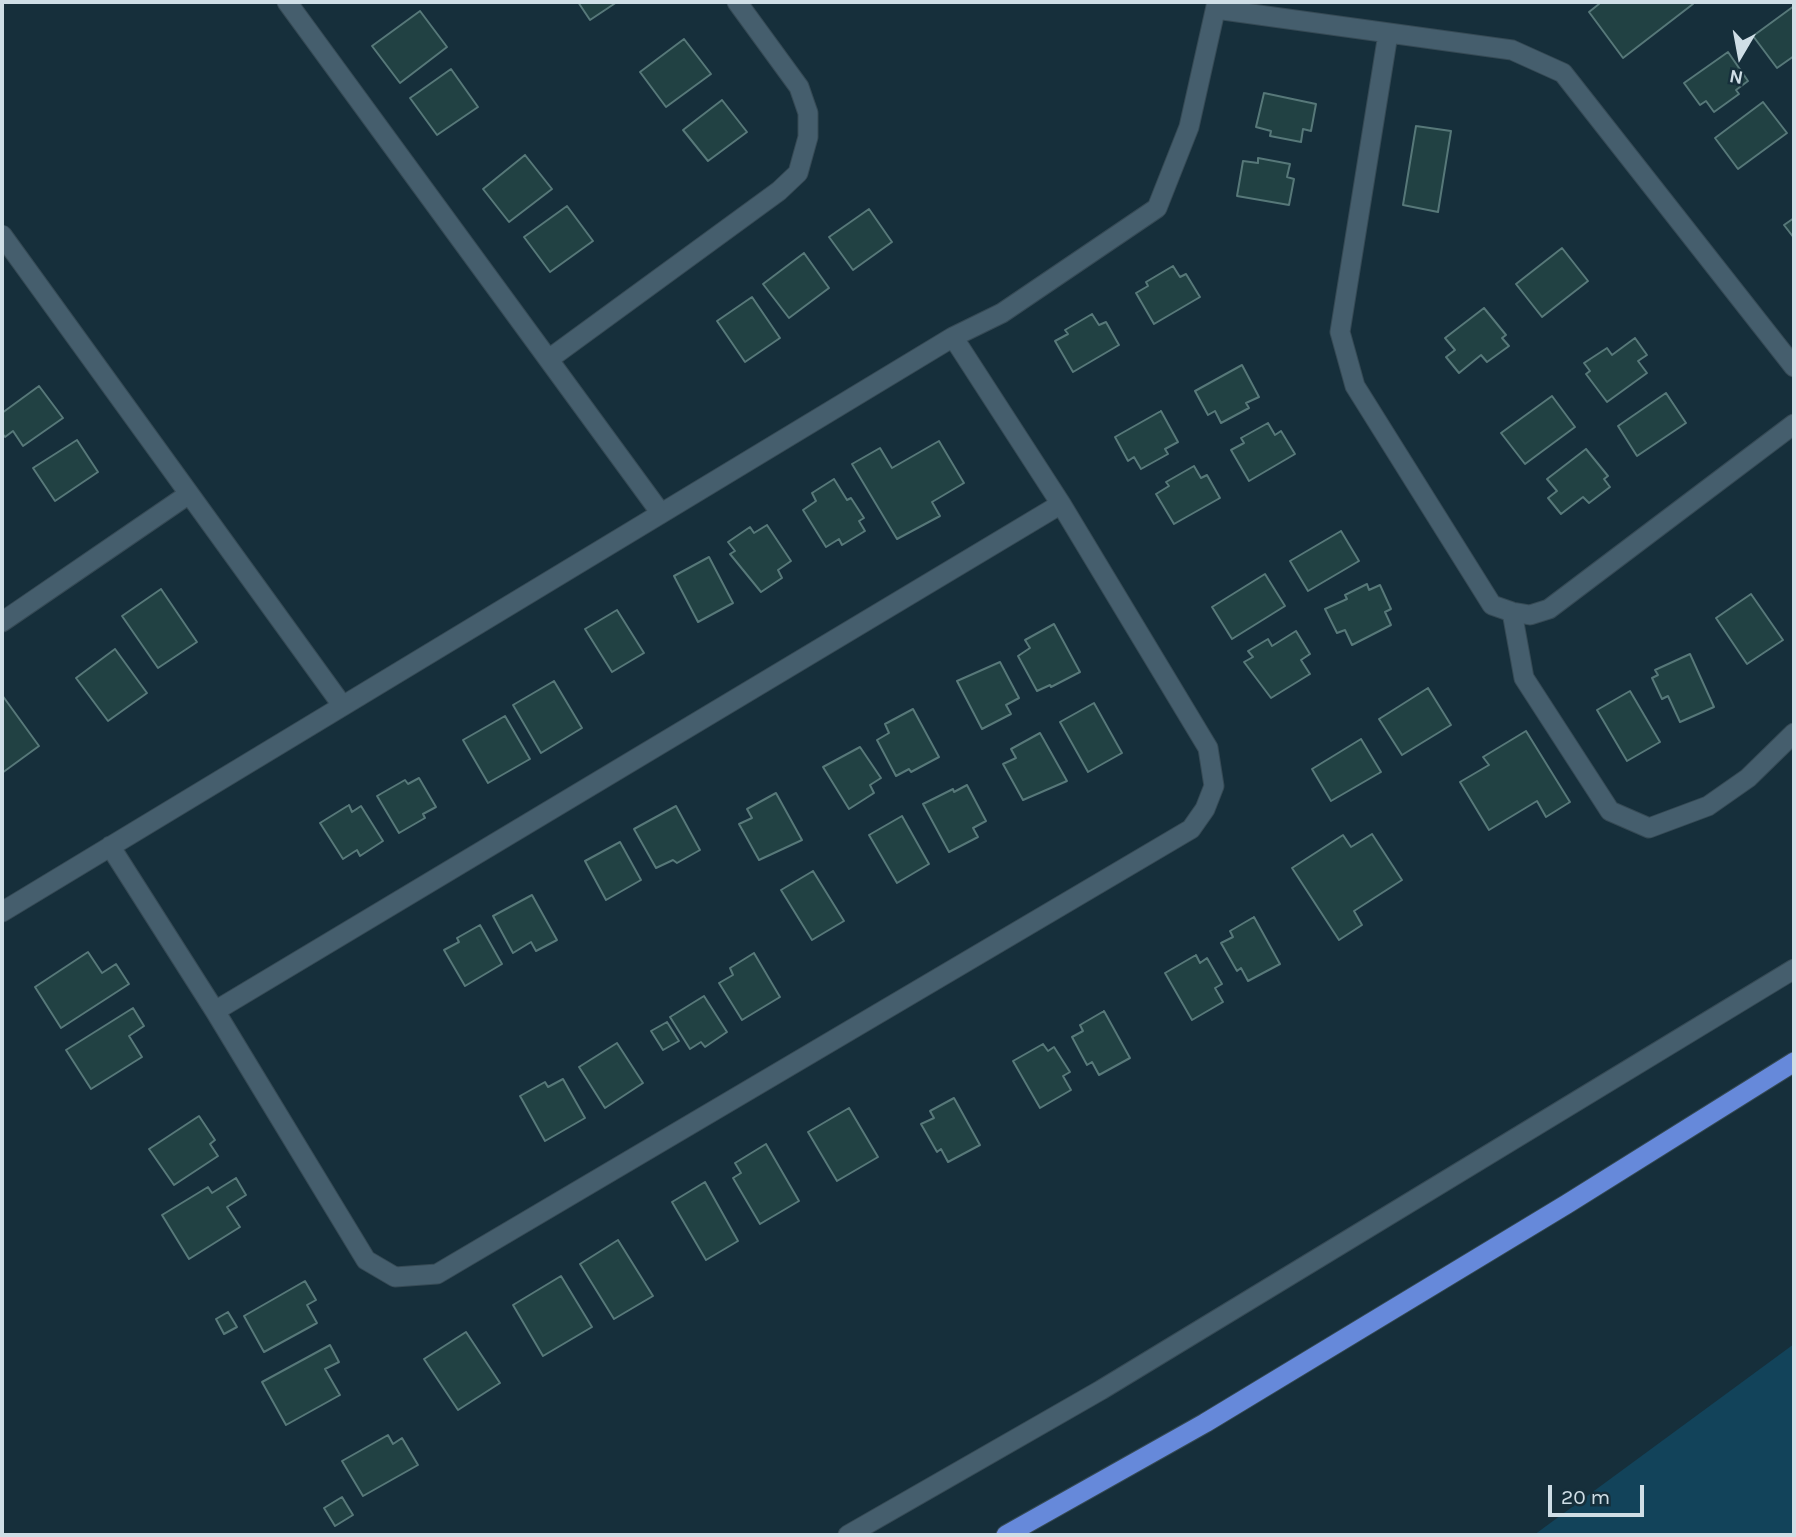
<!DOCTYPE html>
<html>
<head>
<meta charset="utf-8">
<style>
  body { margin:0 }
  #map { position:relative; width:1796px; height:1537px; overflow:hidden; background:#162f3b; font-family:Karla,sans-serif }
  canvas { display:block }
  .frame { position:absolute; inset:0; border:4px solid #cfdee6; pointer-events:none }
  .north { position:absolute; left:1705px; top:21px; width:70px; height:70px; -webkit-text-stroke:5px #162f3b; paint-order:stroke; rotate:190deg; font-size:19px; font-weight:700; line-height:28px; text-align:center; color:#cfdee6 }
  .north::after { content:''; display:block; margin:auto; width:24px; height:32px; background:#cfdee6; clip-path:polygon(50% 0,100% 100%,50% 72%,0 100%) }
  .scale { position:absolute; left:1548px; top:1485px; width:96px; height:32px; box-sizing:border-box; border:4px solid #cfdee6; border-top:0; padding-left:9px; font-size:21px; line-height:24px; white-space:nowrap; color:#cfdee6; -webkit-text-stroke:5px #162f3b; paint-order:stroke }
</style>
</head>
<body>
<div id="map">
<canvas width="1796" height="1537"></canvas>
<div class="frame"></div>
<div class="north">N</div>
<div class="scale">20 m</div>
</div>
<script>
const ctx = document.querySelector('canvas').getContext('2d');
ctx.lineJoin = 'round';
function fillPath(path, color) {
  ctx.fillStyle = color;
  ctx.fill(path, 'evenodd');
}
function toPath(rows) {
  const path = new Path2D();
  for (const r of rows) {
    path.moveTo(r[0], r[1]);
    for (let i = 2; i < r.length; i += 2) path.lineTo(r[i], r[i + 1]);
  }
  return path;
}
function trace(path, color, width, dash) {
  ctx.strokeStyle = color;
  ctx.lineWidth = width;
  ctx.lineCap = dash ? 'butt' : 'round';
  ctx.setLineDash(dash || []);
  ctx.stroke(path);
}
fillPath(toPath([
  [1794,1344,1794,1535,1534,1535]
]), '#12435a');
const building = toPath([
  [578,2,617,2,590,20,578,2],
  [1597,2,1692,2,1693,4,1623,58,1589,12,1599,4,1597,2],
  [1794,6,1794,56,1777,68,1753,36,1794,6],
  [420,11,447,47,400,83,372,46,420,11],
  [684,39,711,74,666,107,640,72,684,39],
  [1728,52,1748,81,1736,90,1739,94,1714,112,1706,101,1700,105,1684,83,1728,52],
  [451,69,478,107,437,135,410,98,451,69],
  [1264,93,1316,104,1311,131,1303,129,1301,142,1270,136,1271,131,1256,127,1264,93],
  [722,100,747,132,708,161,683,130,722,100],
  [1763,102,1787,133,1738,169,1715,138,1763,102],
  [1416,126,1451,131,1438,212,1403,205,1416,126],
  [525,155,552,189,509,222,483,189,525,155],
  [1258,158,1290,164,1287,177,1294,179,1289,205,1237,196,1243,161,1258,163,1258,158],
  [567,206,593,241,550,272,524,237,567,206],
  [869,209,892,242,853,270,829,237,869,209],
  [1794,218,1794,238,1784,225,1794,218],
  [1562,248,1588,281,1542,317,1516,284,1562,248],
  [804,253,829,288,789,318,763,284,804,253],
  [1173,266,1180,277,1186,274,1200,297,1154,324,1136,293,1148,286,1146,282,1173,266],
  [752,297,780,338,745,362,717,321,752,297],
  [1484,308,1506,335,1502,338,1509,346,1487,362,1481,355,1459,373,1446,357,1455,350,1445,338,1484,308],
  [1092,314,1099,325,1106,322,1119,345,1073,372,1055,341,1068,334,1065,330,1092,314],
  [1635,338,1647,355,1638,361,1647,373,1607,402,1586,374,1590,371,1584,363,1607,348,1612,355,1635,338],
  [1242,365,1259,397,1246,403,1249,408,1221,423,1215,411,1208,415,1195,391,1242,365],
  [39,386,63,418,23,446,13,431,5,437,2,433,2,413,39,386],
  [1666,393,1686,423,1637,456,1618,426,1666,393],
  [1552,396,1575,427,1525,464,1501,433,1552,396],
  [1161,411,1178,442,1165,449,1168,454,1141,469,1134,457,1128,461,1115,437,1161,411],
  [1268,423,1275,435,1281,431,1295,454,1249,481,1231,450,1244,443,1241,438,1268,423],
  [77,440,98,472,55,501,33,468,77,440],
  [939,441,964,483,932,502,940,516,897,539,852,464,880,448,892,468,939,441],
  [1586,449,1608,476,1604,479,1610,487,1589,503,1583,497,1561,514,1548,498,1557,491,1547,479,1586,449],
  [1194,466,1201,478,1207,475,1220,498,1174,524,1156,494,1169,486,1166,482,1194,466],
  [834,479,847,500,851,498,864,518,859,521,865,531,842,545,839,539,826,547,803,510,816,501,812,493,834,479],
  [767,525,791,561,778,570,782,578,761,592,730,554,735,551,728,542,750,527,754,533,767,525],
  [1341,531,1359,561,1308,591,1290,561,1341,531],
  [709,557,733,603,698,622,674,576,709,557],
  [1265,574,1285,606,1232,639,1212,607,1265,574],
  [1367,584,1369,590,1380,585,1391,609,1385,612,1391,625,1352,645,1345,630,1337,633,1325,609,1347,599,1345,595,1367,584],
  [161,589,197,642,158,668,122,616,161,589],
  [1751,594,1783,640,1747,664,1716,618,1751,594],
  [617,610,644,653,612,672,585,629,617,610],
  [1054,624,1080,672,1051,687,1050,685,1037,691,1018,656,1030,648,1025,640,1054,624],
  [1296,631,1310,654,1301,660,1310,674,1271,698,1244,662,1253,657,1248,651,1268,639,1272,646,1296,631],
  [115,649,147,693,108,721,76,678,115,649],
  [1690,654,1714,707,1680,722,1668,696,1662,699,1652,678,1658,675,1655,670,1690,654],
  [1000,662,1019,698,1006,705,1011,714,982,729,957,681,1000,662],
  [554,681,582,728,541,753,513,705,554,681],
  [1428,688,1451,725,1402,755,1379,719,1428,688],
  [1630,691,1660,742,1627,761,1597,710,1630,691],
  [2,695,39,746,2,773,2,695],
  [1094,703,1122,753,1088,772,1060,722,1094,703],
  [913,709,939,757,911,772,909,769,896,776,877,740,889,733,885,724,913,709],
  [505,716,530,759,488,783,463,740,505,716],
  [1526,731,1570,802,1546,817,1537,801,1489,830,1460,782,1489,765,1483,757,1526,731],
  [1040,733,1067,781,1023,800,1003,764,1016,758,1011,749,1040,733],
  [1361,739,1381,772,1331,801,1312,769,1361,739],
  [860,747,881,778,870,785,874,793,849,809,823,767,860,747],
  [419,778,436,807,423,814,425,818,399,833,377,796,405,780,408,784,419,778],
  [967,785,986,821,973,828,978,837,949,852,923,804,953,789,954,792,967,785],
  [776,793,802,840,759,860,739,824,752,818,747,809,776,793],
  [349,805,352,812,361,806,383,841,360,856,357,850,343,859,320,823,349,805],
  [676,806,700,850,677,863,673,860,656,868,634,829,676,806],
  [902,816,929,864,897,883,869,835,902,816],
  [1372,834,1402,880,1354,911,1362,925,1339,940,1292,868,1343,835,1351,847,1372,834],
  [620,842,641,880,606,900,585,861,620,842],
  [813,871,844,921,812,940,781,890,813,871],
  [532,895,557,940,536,951,531,942,513,953,493,916,532,895],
  [1254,917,1280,964,1248,981,1241,968,1237,971,1221,943,1233,937,1230,931,1254,917],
  [480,925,502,964,465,986,444,950,459,942,457,938,480,925],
  [88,952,102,973,116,964,129,984,61,1028,35,987,88,952],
  [754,953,780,997,742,1020,719,983,733,975,730,968,754,953],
  [1196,955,1200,963,1207,958,1222,984,1215,988,1223,1002,1192,1020,1165,973,1196,955],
  [704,996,727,1032,705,1047,701,1042,690,1049,670,1017,704,996],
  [133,1008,144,1026,129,1036,142,1057,91,1089,66,1050,133,1008],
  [1104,1011,1130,1058,1099,1075,1092,1062,1087,1065,1072,1037,1083,1031,1080,1025,1104,1011],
  [667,1022,679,1041,663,1050,651,1031,667,1022],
  [617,1043,643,1083,605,1108,579,1067,617,1043],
  [1043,1044,1048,1051,1054,1047,1070,1072,1063,1076,1071,1090,1040,1108,1013,1061,1043,1044],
  [563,1079,585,1118,545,1141,520,1096,545,1082,548,1087,563,1079],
  [954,1098,980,1145,948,1162,941,1149,937,1152,921,1124,934,1118,930,1111,954,1098],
  [849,1108,878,1157,837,1181,808,1132,849,1108],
  [199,1116,215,1140,210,1144,218,1156,174,1185,149,1149,199,1116],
  [766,1144,799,1201,760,1224,733,1178,741,1173,735,1163,766,1144],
  [236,1178,246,1195,227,1207,240,1227,189,1259,162,1215,208,1187,212,1193,236,1178],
  [705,1182,738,1241,706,1260,672,1202,705,1182],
  [618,1240,653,1296,614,1319,580,1264,618,1240],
  [561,1276,592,1327,543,1356,513,1305,561,1276],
  [305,1281,316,1300,307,1305,317,1323,264,1352,244,1316,305,1281],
  [228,1312,237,1327,224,1334,216,1319,228,1312],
  [466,1332,500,1383,458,1410,424,1359,466,1332],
  [330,1345,339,1362,325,1369,340,1395,286,1425,262,1382,330,1345],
  [388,1435,393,1444,402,1438,418,1465,363,1496,342,1461,388,1435],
  [342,1497,353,1515,335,1526,324,1508,342,1497]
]);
fillPath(building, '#214143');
trace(building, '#577879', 2);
const minor = toPath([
  [287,2,660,512],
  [1216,9,1512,50,1563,73,1794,367],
  [1388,34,1340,332,1355,386,1492,605,1512,612,1530,615,1549,609,1794,424],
  [2,235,342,705],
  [549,359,779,191,798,173,808,137,808,113,799,87,737,2],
  [1512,612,1524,678,1610,811,1649,828,1708,806,1748,778,1794,733],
  [2,622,189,494],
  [110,846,215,1011,366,1260,395,1277,437,1274,1191,829,1205,809,1214,786,1208,748,1061,504,953,337],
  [2,912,953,337,1002,313,1157,208,1189,127,1217,2],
  [215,1011,1061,504],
  [848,1535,1101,1390,1794,969]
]);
const trunk = toPath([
  [1006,1535,1205,1423,1567,1204,1794,1062]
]);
trace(minor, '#364a55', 21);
trace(trunk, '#364a55', 21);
trace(minor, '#455e6d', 19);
trace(trunk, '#6689da', 19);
</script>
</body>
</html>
